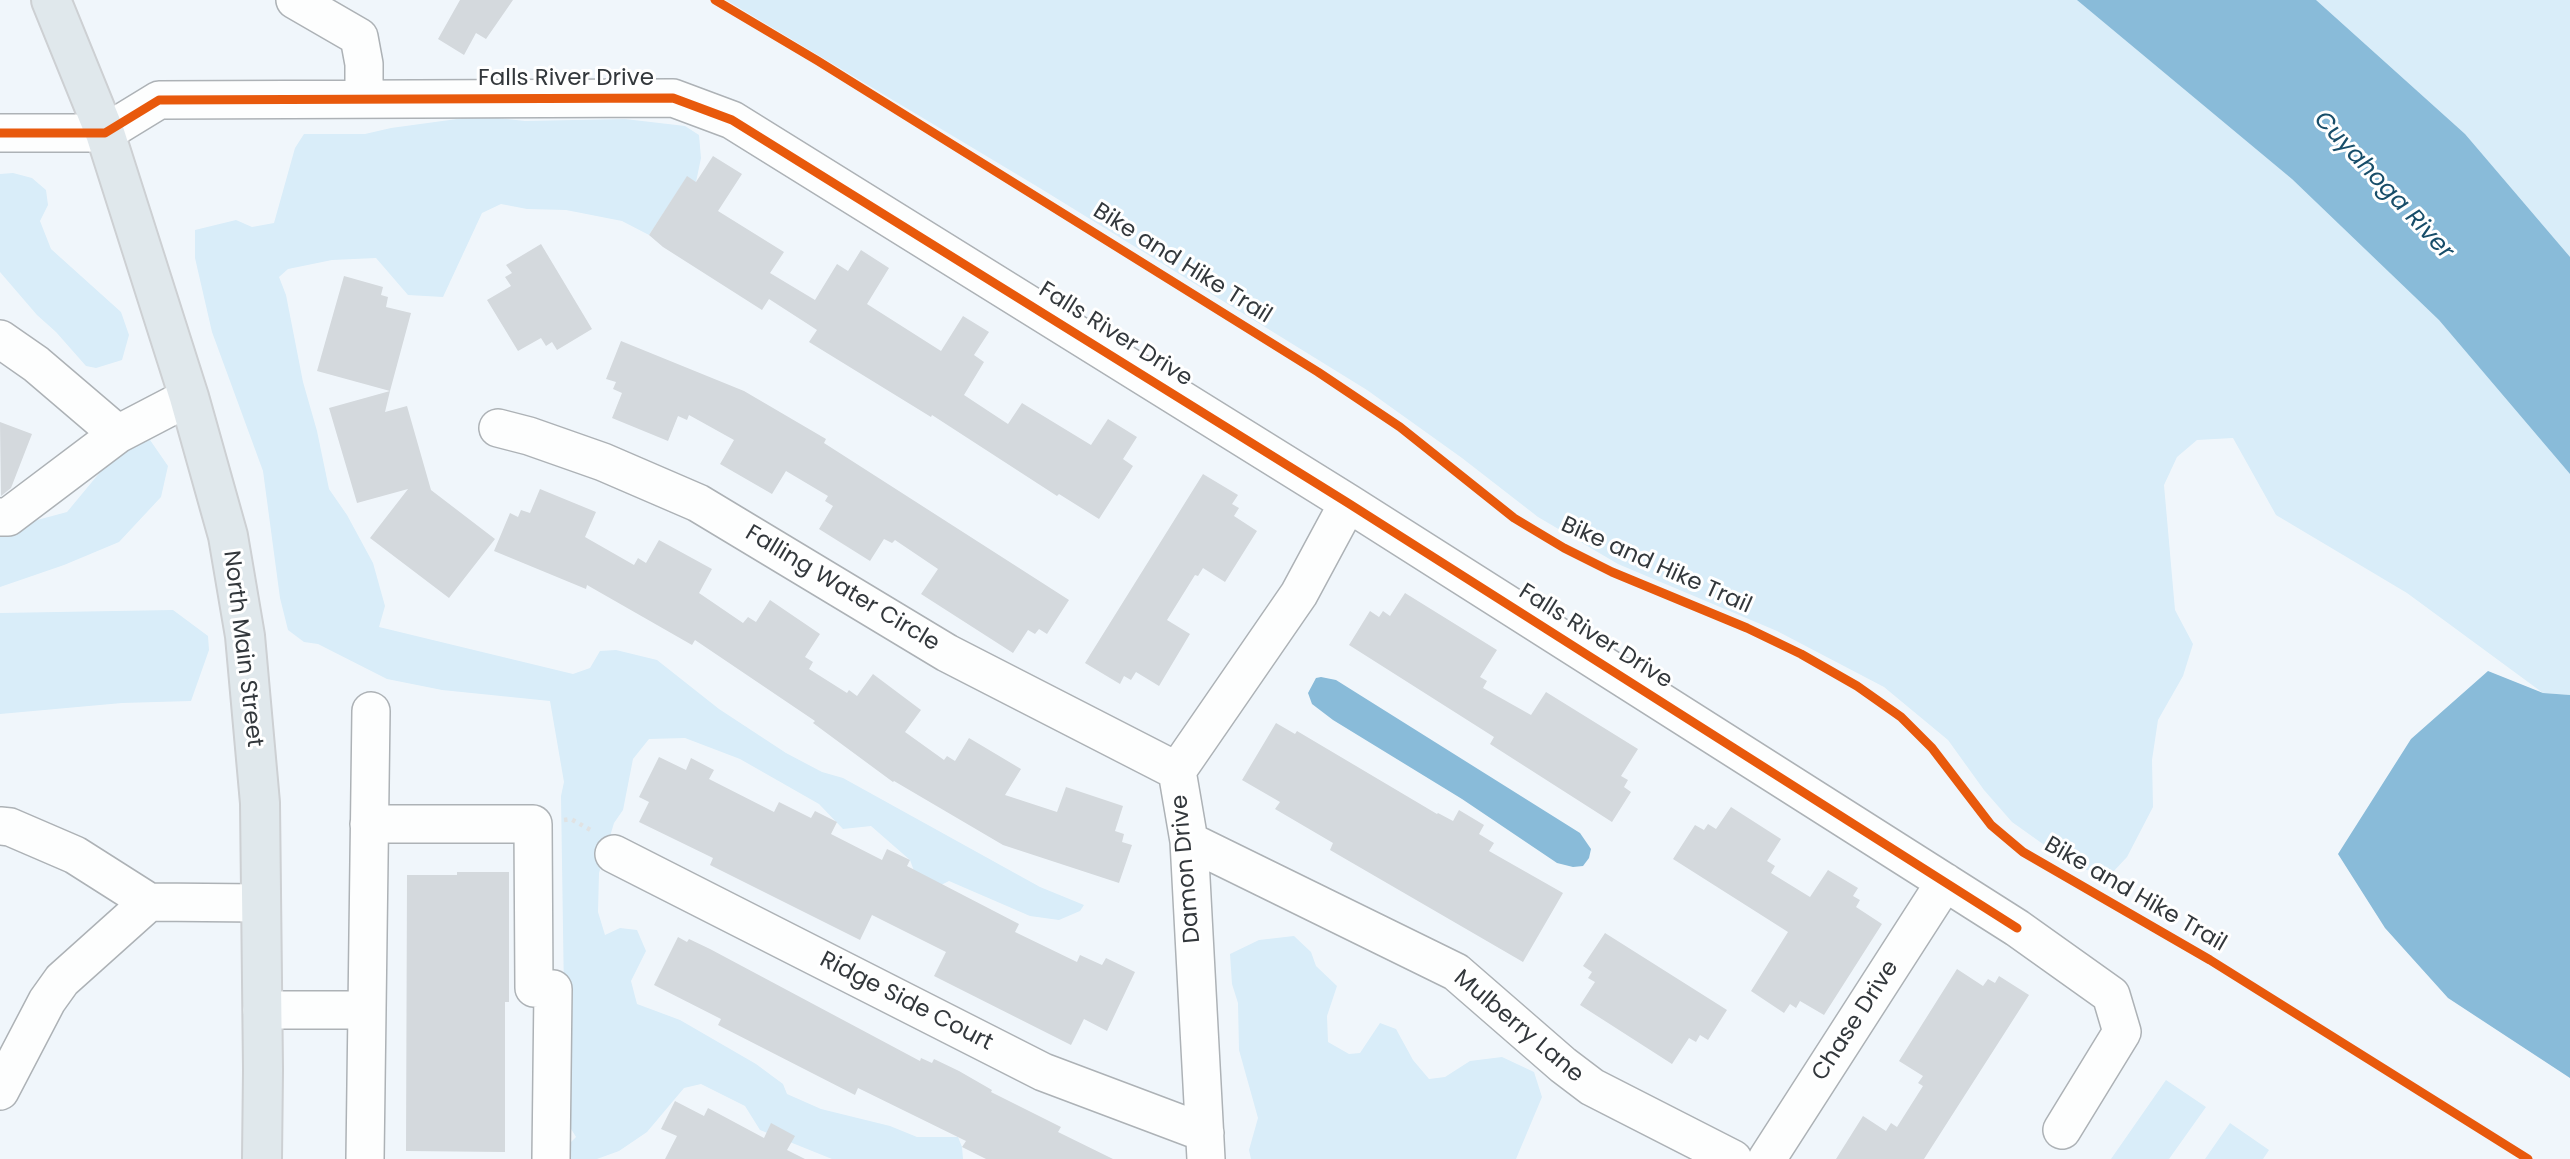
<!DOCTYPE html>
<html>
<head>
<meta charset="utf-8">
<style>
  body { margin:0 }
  canvas { display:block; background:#f0f6fb }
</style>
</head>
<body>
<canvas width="2570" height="1159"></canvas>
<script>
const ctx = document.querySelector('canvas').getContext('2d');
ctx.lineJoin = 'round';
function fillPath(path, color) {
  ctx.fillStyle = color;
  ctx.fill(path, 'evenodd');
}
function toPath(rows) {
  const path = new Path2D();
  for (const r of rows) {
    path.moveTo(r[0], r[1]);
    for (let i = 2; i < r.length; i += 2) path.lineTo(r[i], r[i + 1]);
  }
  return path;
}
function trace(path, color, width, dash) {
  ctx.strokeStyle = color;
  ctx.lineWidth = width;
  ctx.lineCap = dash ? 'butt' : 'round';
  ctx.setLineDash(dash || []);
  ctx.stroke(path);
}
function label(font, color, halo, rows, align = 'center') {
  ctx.font = font + ' Poppins,sans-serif';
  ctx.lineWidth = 6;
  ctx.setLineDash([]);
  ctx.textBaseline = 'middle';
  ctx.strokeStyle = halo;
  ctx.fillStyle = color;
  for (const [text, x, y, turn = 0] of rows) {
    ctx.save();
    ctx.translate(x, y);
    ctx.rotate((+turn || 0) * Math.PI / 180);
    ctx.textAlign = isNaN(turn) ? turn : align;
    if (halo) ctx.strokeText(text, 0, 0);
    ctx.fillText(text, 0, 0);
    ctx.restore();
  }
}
fillPath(toPath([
  [726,0,2570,0,2570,695,2543,693,2407,593,2276,515,2233,438,2197,440,2177,457,2164,485,2175,610,2193,644,2183,676,2158,720,2152,760,2153,807,2127,857,2112,873,2078,869,2012,822,1984,790,1948,740,1884,687,1777,631,1618,564,1538,517,1462,458,1367,390,1043,190],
  [479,116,525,121,625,119,685,126,699,135,701,158,696,182,687,177,649,235,622,221,566,210,527,209,501,204,482,213,443,297,408,295,376,258,332,260,288,269,279,277,286,295,303,382,317,431,329,489,347,515,373,563,385,606,379,627,573,674,590,668,600,651,616,650,657,660,719,709,786,753,822,772,843,778,1040,887,1084,905,1080,911,1059,920,1030,916,949,881,927,892,920,887,910,860,871,826,843,829,819,804,740,759,685,738,649,739,633,759,623,810,614,823,599,873,598,912,605,935,620,928,637,930,646,951,631,981,637,1004,680,1020,756,1064,783,1084,787,1094,821,1109,890,1126,917,1137,958,1137,962,1147,963,1159,832,1159,760,1130,745,1106,701,1084,684,1088,647,1132,619,1151,597,1159,559,1159,563,1150,576,1137,562,1114,564,996,561,796,564,782,550,701,442,690,387,679,318,644,304,642,288,630,280,598,263,471,212,332,195,258,195,230,236,220,252,227,274,223,295,148,304,134,365,134,391,128],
  [13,173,32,178,46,190,48,205,40,221,51,249,121,312,129,335,122,360,96,368,86,366,56,332,37,315,0,272,0,174],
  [150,440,168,466,161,497,119,542,64,565,0,587,0,530,67,512,106,465,129,444],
  [173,610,208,636,209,650,191,701,122,703,0,714,0,613],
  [1294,936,1311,952,1316,966,1337,986,1327,1016,1328,1042,1349,1054,1360,1053,1380,1023,1396,1029,1413,1060,1429,1079,1445,1077,1470,1061,1502,1057,1534,1072,1542,1097,1516,1159,1251,1159,1249,1150,1258,1118,1239,1050,1238,1003,1232,984,1230,954,1259,940],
  [2166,1080,2206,1107,2169,1159,2111,1159],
  [2230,1123,2269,1150,2263,1159,2205,1159]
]), '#d9edf9');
fillPath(toPath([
  [2077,0,2316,0,2465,134,2570,257,2570,474,2439,320,2292,179],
  [2488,671,2543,693,2570,695,2570,1078,2448,998,2385,928,2338,854,2411,739],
  [1321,677,1336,680,1580,833,1591,849,1589,858,1583,866,1573,867,1557,863,1462,799,1333,720,1312,704,1308,693,1316,678]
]), '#89bbd9');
fillPath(toPath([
  [460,0,513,0,486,39,476,33,464,55,438,39],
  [713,156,742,174,718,211,784,252,770,273,815,300,837,264,848,271,861,250,889,268,867,304,941,351,963,316,989,332,974,355,984,362,964,395,1008,424,1022,403,1091,445,1108,419,1137,437,1123,459,1133,466,1099,519,1059,494,1057,496,932,415,931,417,809,342,817,330,769,299,762,310,663,247,649,235,687,176,696,182],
  [541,244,592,329,557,350,552,342,546,346,541,338,518,351,487,300,511,286,505,277,512,273,506,265],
  [344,276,383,287,381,295,388,297,386,307,411,313,390,391,317,371],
  [621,341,744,391,826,439,824,443,1069,600,1047,634,1039,629,1035,634,1028,630,1013,653,921,594,938,569,895,540,892,543,884,539,870,561,819,529,833,506,825,501,828,496,786,471,772,494,720,464,734,440,689,415,687,420,678,416,668,441,612,418,622,393,613,389,616,382,606,379],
  [390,391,385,412,407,406,431,490,495,539,449,598,370,538,408,489,357,503,329,408],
  [0,422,32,434,11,488,1,496],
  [1203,474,1238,495,1232,504,1239,508,1234,516,1257,531,1225,582,1203,568,1198,576,1195,575,1167,620,1190,634,1159,686,1136,672,1131,680,1124,676,1120,684,1085,663],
  [540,489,596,512,585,537,634,565,638,558,646,563,659,540,712,569,699,593,743,623,748,617,756,622,770,600,820,634,805,657,813,662,809,669,847,693,849,690,857,696,873,674,921,710,905,732,944,760,947,756,955,761,969,738,1021,769,1005,795,1057,812,1066,787,1123,806,1115,831,1124,834,1122,842,1132,845,1119,883,1003,845,894,781,893,782,813,723,815,721,695,640,692,645,587,585,586,589,494,551,510,513,518,517,521,510,530,513],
  [1405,593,1497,650,1480,677,1487,681,1483,688,1531,715,1546,692,1638,749,1621,776,1628,780,1624,787,1631,792,1612,822,1490,744,1494,737,1349,645,1370,611,1379,617,1383,611,1390,616],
  [1276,723,1295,734,1297,731,1437,814,1438,813,1453,821,1459,810,1484,825,1479,834,1494,843,1489,851,1563,893,1523,962,1330,850,1333,843,1275,809,1280,802,1242,780],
  [659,757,686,770,691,758,714,770,709,779,774,812,779,802,811,818,815,811,837,822,831,834,882,860,887,849,910,860,907,866,1019,924,1015,932,1077,962,1080,955,1102,965,1106,958,1135,972,1107,1031,1084,1019,1071,1045,934,976,946,952,872,915,860,940,710,865,713,858,639,822,649,802,639,797],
  [1731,807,1781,839,1767,861,1775,866,1771,873,1810,897,1828,870,1858,888,1853,896,1860,900,1856,907,1882,924,1824,1015,1800,1001,1796,1008,1790,1004,1784,1013,1751,991,1788,932,1673,859,1695,825,1704,830,1708,824,1716,829],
  [457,872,509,872,509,1002,505,1002,505,1152,406,1151,407,875,457,875],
  [1605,933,1727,1010,1708,1040,1700,1035,1696,1042,1689,1038,1672,1064,1580,1005,1595,982,1588,978,1592,972,1583,966],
  [678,937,687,942,689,939,710,949,920,1061,921,1058,932,1063,934,1059,959,1071,992,1090,991,1092,1061,1127,1058,1132,1113,1159,986,1159,962,1147,966,1141,858,1088,855,1095,718,1025,721,1019,654,985],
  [1957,969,1983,986,1988,979,1995,983,1999,976,2029,995,1924,1159,1836,1159,1863,1116,1886,1131,1891,1123,1897,1127,1923,1086,1918,1083,1923,1076,1899,1061],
  [675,1101,704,1116,708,1108,764,1138,771,1123,795,1136,787,1150,805,1159,665,1159,677,1136,661,1129]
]), '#d4d9dd');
const minor = toPath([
  [295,0,359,37,364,64,364,99],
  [0,133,105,133,159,100,673,98,732,120,1348,503,2017,928,2111,995,2122,1032,2062,1130],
  [0,339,36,364,118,434],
  [498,428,529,436,603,462,698,503,947,653,1177,771],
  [0,517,8,517,118,434,189,397],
  [369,824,533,824,534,988,553,989,551,1159],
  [0,826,10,827,75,855,149,902,62,980,47,1001,0,1091],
  [1189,841,1456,972,1563,1065,1592,1087,1733,1159],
  [614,854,1043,1072,1205,1133],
  [149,902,261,903],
  [262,1010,366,1010],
  [365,1159,371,711],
  [1206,1159,1189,841,1177,771,1299,594,1348,503],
  [1767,1159,1945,882]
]);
const major = toPath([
  [51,0,105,133,189,397,228,536,245,636,260,803,263,1070,262,1159]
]);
trace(minor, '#adb2b6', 40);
trace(major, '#cdd0d3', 42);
trace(toPath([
  [564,820,571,819,594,832]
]), '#e0e2e3', 4.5, [3.5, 5]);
trace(minor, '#fdfefe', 37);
trace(major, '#e0e8ec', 38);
trace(toPath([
  [715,0,818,61,1318,372,1400,427,1514,518,1564,548,1612,572,1747,628,1801,654,1857,686,1901,717,1932,748,1991,825,2023,852,2210,960,2528,1159],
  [0,133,105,133,159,100,673,98,732,120,1348,503,2017,928]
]), '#e8590c', 9);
label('23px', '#33383c', '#fff', [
  ["Falls River Drive",566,79],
  ["Bike and Hike Trail",1182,264,32],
  ["Falls River Drive",1115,335,32],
  ["Bike and Hike Trail",1656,566,24],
  ["Falling Water Circle",842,589,31],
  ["Falls River Drive",1595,637,32],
  ["North Main Street",242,649,83],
  ["Damon Drive",1187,869,-95],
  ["Bike and Hike Trail",2135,895,30],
  ["Ridge Side Court",906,1002,27],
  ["Chase Drive",1856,1021,-57],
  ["Mulberry Lane",1518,1027,40]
]);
label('italic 24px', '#174d69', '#fff', [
  ["Cuyahoga River",2383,186,47]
]);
</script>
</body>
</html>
